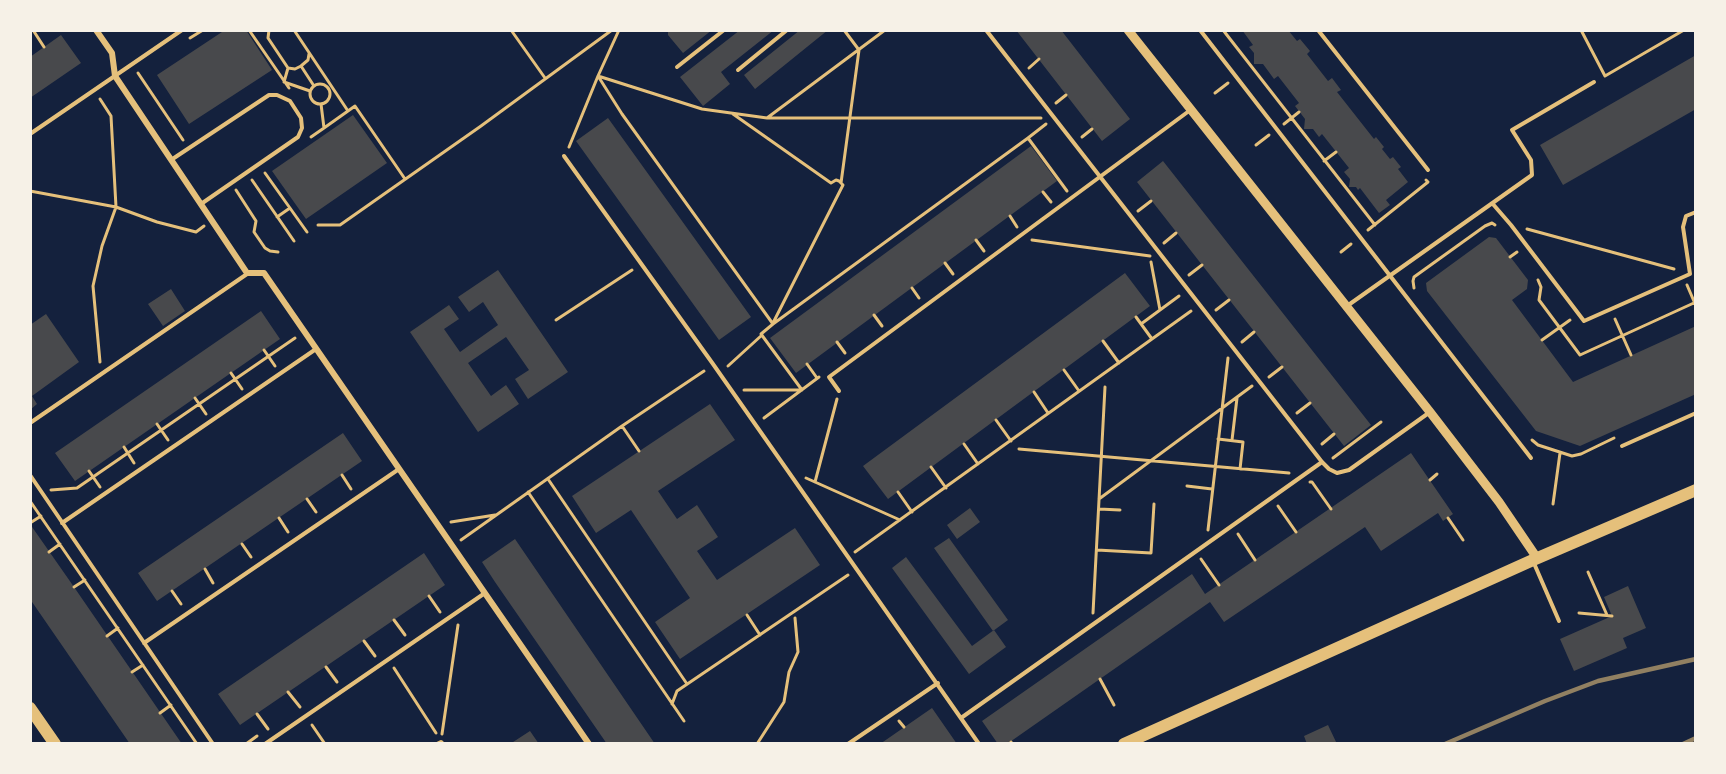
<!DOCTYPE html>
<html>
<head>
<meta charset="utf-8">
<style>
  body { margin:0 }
  #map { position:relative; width:1726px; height:774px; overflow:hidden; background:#14213d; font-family:"PT Sans",sans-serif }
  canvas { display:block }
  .frame { position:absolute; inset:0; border:32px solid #f6f1e7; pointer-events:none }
</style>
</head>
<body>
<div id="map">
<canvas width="1726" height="774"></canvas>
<div class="frame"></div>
</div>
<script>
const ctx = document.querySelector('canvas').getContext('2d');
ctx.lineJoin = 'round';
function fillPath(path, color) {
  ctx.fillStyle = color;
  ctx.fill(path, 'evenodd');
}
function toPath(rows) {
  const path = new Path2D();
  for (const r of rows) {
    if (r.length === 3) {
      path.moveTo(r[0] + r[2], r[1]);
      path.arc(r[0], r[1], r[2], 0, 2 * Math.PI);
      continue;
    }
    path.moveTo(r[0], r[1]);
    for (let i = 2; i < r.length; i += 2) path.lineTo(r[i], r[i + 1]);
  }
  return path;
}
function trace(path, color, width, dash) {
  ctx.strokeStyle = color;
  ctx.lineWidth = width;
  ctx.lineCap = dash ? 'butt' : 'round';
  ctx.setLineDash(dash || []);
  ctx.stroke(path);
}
fillPath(toPath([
  [225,30,246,30,272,70,189,124,157,75],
  [668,30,712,30,683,53,668,35],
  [740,30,774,30,721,72,730,84,703,106,680,77],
  [800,30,828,30,755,89,744,75],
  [1016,30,1061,30,1130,119,1102,141],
  [1242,30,1288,30,1297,41,1300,39,1310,51,1307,54,1328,81,1332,78,1341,90,1337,92,1374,139,1376,137,1384,147,1382,149,1390,159,1393,157,1401,167,1398,169,1408,182,1386,200,1390,205,1379,213,1360,188,1358,190,1356,187,1349,187,1350,179,1344,172,1349,168,1322,134,1319,137,1313,129,1304,129,1305,119,1295,106,1299,103,1278,76,1274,79,1263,64,1254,64,1254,53,1249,47,1253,45],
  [61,35,81,63,30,98,30,57],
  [1696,55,1696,109,1563,185,1540,145],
  [353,115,387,163,306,219,272,171],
  [608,118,751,317,719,340,576,141],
  [1031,146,1057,181,796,373,770,338],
  [1163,161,1371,425,1344,446,1137,182],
  [1489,237,1496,238,1528,280,1527,289,1512,300,1573,382,1696,326,1696,394,1580,446,1536,431,1427,291,1426,283],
  [498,270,568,372,528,399,515,379,529,370,506,337,468,363,491,396,506,385,519,404,478,432,410,332,449,305,459,319,444,329,460,352,498,325,483,302,469,312,458,297],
  [1125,273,1150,306,888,499,863,466],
  [171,289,185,311,163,326,148,304],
  [261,311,280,339,75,481,55,453],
  [46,314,79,362,32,396,37,404,30,410,30,325],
  [710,404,735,440,658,491,677,519,697,505,718,537,697,551,717,580,795,528,820,565,680,659,655,622,690,598,631,510,596,533,572,496],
  [343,433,362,461,157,601,138,573],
  [1411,453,1453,514,1443,521,1438,513,1381,551,1365,527,1224,622,1210,602,1007,744,998,744,982,721,1192,574,1205,594],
  [970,508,980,522,957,539,947,525],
  [30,524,74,587,182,744,130,744,30,599],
  [949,538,1008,620,993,631,934,548],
  [515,539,655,744,607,744,495,582,482,562],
  [424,553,445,585,240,725,218,694],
  [906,557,972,646,994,630,1006,647,969,674,892,568],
  [1628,586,1646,628,1623,638,1627,648,1574,671,1560,639,1612,616,1604,597],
  [932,708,957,744,880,744],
  [1328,725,1337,744,1307,744,1304,736],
  [530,731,539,744,510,744]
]), '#48494c');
trace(toPath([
  [33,30,44,47],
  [249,30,289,88],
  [269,30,268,38,288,68,295,69,301,66,308,60,309,54],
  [294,30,348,111],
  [511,30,545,78],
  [885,30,767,118,1041,118],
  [1223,30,1375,225],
  [1581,30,1605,76,1684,30],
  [190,38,203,30],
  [301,66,314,86],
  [288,68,284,82,310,91],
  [1029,68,1039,59],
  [138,73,183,140],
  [598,76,622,114,773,324,761,334,802,390],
  [598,76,702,109,767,118],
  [320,94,10],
  [1215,93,1228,83],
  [100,99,111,116,116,207,102,246,93,286,100,362],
  [1056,103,1066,95],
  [733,114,831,183,836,180,839,181,843,185,773,323],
  [1284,124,1299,112],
  [324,128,355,106,405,179],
  [311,137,324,128,321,104],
  [1082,137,1092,129],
  [1028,138,1046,124],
  [1256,145,1269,135],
  [569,147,598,76,619,30],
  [1324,161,1336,152],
  [265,173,307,232],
  [252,180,294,241],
  [841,183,859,50,844,30],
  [236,190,256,221,254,232,265,248,270,251,278,252],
  [30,191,116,207,157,222,196,232,204,226],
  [1043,192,1051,202],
  [1138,211,1151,201],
  [1010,216,1017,227],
  [277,217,290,208],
  [318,225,340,225,481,126,612,30],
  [1527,229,1674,269],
  [1368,230,1428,182,1426,180],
  [976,240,984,251],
  [1032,240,1150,256],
  [1164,243,1176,233],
  [1341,252,1351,244],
  [1510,257,1517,252],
  [1151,262,1160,310],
  [945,263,953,274],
  [1189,275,1202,265],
  [1538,280,1541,287,1539,300,1580,355,1696,302],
  [1687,285,1696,306],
  [912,288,919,298],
  [1414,288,1413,281,1414,277,1485,226,1492,223,1495,225],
  [1216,310,1229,300],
  [874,315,882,326],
  [1136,317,1152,339],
  [1615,319,1631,355],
  [556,320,632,270],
  [773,324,1028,138,1067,191],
  [1141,324,1179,296],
  [1542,340,1570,320],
  [1103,341,1119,363],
  [837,342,845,353],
  [1242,342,1254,332],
  [264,350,275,366],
  [807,364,817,378],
  [728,366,762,335],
  [1064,370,1079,391],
  [231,373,242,389],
  [1269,377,1282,367],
  [744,390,800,390],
  [1034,392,1048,413],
  [195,398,206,414],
  [1297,413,1310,403],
  [764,418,819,377],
  [996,420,1011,441],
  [157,424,168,440],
  [622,426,639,451],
  [1218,439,1243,442,1240,469],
  [1232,440,1237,398],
  [1532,440,1538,445,1572,456,1581,454,1614,438],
  [964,444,978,464],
  [1322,444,1334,434],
  [124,447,134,463],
  [1019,449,1289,473],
  [1333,458,1381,422],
  [931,467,946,488],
  [89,471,100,487],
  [342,475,351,489],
  [806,478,900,520],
  [548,479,687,684],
  [1430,480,1437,474],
  [815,482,837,399],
  [1310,482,1312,482,1331,509],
  [1187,486,1212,489],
  [51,490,77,488,295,338],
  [528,492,684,721],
  [898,492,912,512],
  [307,499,316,512],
  [1099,499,1252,386],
  [30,501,197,744],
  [1553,504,1560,453],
  [1278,506,1296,532],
  [1099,509,1120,510],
  [279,518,288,532],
  [1448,518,1463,540],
  [451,522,495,515],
  [30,523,41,516],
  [1208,530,1228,358],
  [1238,534,1255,560],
  [461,540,622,426,704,371],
  [242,544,251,557],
  [1097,550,1151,553,1154,504],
  [49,552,60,544],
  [855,552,1191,311],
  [1201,559,1219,585],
  [205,569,213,583],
  [1588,572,1607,615],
  [74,587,85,580],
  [172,591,181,604],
  [429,596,440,612],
  [1093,613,1105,387],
  [1579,613,1612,616],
  [747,615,760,635],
  [394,620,405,635],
  [107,636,118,628],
  [364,641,375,656],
  [326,667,337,682],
  [394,668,436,733],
  [132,672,143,665],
  [1100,679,1114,705],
  [288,692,300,707],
  [672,704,677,691,848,575],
  [160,713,171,705],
  [257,714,268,729],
  [899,721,904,727],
  [312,725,325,744],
  [442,734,458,625],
  [1011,742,1012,744],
  [246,744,257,736],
  [757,744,784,702,789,672,798,652,795,618]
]), '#e5c07b', 3);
trace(toPath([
  [986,30,1322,462,1329,469,1337,473,1349,470,1430,412],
  [1200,30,1531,458],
  [1318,30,1428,170],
  [677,67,724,30],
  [738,70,787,30],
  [30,134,182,30],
  [564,156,713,364,979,744],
  [171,160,269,95,277,95,290,101,301,118,302,128,298,137,201,204],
  [1492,203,1511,225,1584,321,1690,274,1683,227,1686,216,1696,212],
  [1347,306,1532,175,1531,160,1512,130,1594,82],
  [839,391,829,377,1189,111],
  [30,423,247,274],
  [1622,446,1696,413],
  [30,475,213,744],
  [62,523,316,349],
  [1533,561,1559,621],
  [144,643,399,469],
  [961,718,1322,462],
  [265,744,485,593],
  [437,744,441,742,443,744],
  [848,744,938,683]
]), '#e5c07b', 4);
trace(toPath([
  [96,30,112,53,115,76,247,273,264,273,589,744]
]), '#e5c07b', 6);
trace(toPath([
  [1128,30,1430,412,1499,502,1537,558]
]), '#e5c07b', 9);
trace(toPath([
  [30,708,55,744],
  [1124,744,1533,560,1696,490]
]), '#e5c07b', 12);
trace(toPath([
  [1445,744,1545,701,1598,681,1696,659],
  [1683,744,1696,738]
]), '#918062', 4.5);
</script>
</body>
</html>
